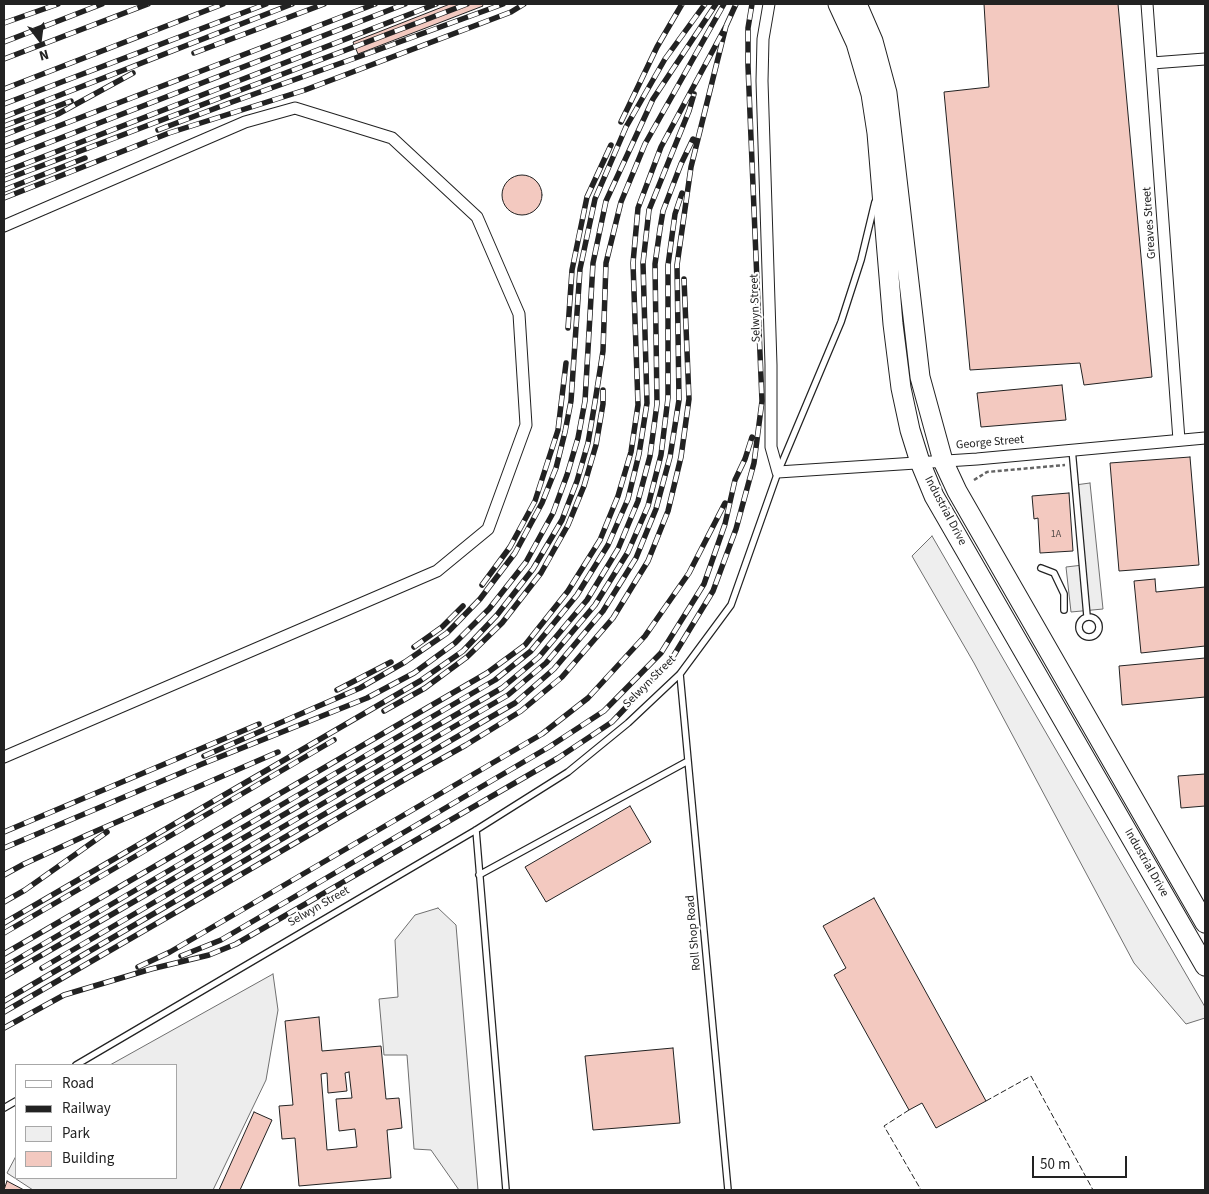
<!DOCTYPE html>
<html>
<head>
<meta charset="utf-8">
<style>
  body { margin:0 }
  #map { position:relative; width:1209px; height:1194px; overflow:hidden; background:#fff; font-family:"Source Sans 3",sans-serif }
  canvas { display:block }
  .frame { position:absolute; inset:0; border:5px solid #222; pointer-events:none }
  .legend { position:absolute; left:15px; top:1064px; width:162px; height:115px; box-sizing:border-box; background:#fff; border:1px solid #a7a7a7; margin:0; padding:6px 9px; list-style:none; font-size:15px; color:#222 }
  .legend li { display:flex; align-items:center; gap:10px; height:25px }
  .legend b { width:25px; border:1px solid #a7a7a7 }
  .north { position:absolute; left:15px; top:15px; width:50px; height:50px; -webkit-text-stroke:4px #fff; paint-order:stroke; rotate:165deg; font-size:14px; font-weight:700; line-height:20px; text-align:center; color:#222 }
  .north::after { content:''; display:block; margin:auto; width:18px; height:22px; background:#222; clip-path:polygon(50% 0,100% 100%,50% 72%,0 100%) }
  .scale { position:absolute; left:1032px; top:1156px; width:95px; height:22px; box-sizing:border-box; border:2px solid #222; border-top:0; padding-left:6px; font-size:15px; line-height:18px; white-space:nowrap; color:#222; -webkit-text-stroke:4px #fff; paint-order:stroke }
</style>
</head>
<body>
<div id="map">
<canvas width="1209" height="1194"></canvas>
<div class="frame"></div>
<ul class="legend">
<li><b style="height:6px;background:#fff"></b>Road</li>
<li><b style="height:6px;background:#222"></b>Railway</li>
<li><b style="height:14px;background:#eee"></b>Park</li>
<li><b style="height:14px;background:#f3c9c0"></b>Building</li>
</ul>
<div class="north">N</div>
<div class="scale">50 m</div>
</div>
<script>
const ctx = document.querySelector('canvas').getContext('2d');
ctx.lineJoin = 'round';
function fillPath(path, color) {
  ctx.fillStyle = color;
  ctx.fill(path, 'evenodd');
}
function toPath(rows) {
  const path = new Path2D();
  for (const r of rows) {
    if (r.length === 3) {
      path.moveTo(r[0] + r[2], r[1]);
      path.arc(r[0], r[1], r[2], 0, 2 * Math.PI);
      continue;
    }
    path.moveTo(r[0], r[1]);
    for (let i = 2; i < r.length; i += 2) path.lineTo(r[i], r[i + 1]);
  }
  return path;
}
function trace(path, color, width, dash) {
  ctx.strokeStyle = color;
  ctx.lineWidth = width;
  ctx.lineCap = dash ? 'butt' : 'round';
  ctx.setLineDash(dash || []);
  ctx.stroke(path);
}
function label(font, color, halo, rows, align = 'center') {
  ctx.font = font + ' "Source Sans 3",sans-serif';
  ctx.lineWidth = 4;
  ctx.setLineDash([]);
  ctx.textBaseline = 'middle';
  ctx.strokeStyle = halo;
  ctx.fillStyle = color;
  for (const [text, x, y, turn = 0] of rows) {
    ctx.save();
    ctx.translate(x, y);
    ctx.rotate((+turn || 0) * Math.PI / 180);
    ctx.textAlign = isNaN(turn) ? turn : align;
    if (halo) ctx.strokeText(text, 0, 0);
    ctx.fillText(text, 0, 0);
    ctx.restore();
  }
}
const green = toPath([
  [932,536,1205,1007,1205,1018,1186,1024,1134,963,974,663,912,556,932,536]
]);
fillPath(green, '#eee');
trace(green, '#6f6f6f', 1);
const parking = toPath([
  [1090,483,1103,609,1071,612,1066,567,1083,565,1075,485,1090,483],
  [438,908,456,925,478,1190,459,1190,431,1150,414,1149,407,1055,384,1055,379,999,398,997,395,940,415,915,438,908],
  [273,974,278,1010,266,1080,213,1190,33,1190,7,1173,16,1156,16,1178,176,1178,176,1065,110,1065,273,974]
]);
fillPath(parking, '#ededed');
trace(parking, '#6f6f6f', 1);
const building = toPath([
  [450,4,482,4,483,6,358,54,353,42,450,4],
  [984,4,1118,4,1152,377,1084,385,1080,363,970,370,944,92,989,87,984,4],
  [522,195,20],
  [1062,385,1066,420,981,427,977,393,1062,385],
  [1190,457,1199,565,1119,571,1110,463,1190,457],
  [1069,493,1073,551,1040,553,1038,518,1034,519,1032,496,1069,493],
  [1155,579,1156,592,1205,587,1205,646,1141,653,1134,581,1155,579],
  [1205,658,1205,697,1122,705,1119,666,1205,658],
  [1205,774,1205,806,1181,808,1178,776,1205,774],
  [630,806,651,842,546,902,525,867,630,806],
  [874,898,986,1101,936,1128,922,1103,909,1110,834,975,846,968,823,926,874,898],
  [319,1017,322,1051,381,1046,386,1099,399,1098,402,1128,387,1130,391,1178,299,1186,295,1138,282,1139,279,1106,293,1105,285,1021,319,1017],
  [349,1072,352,1098,336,1099,339,1131,355,1129,357,1147,327,1150,321,1074,327,1073,328,1093,347,1091,345,1073,349,1072],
  [673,1048,680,1123,593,1130,585,1056,673,1048],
  [254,1112,272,1120,240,1190,219,1190,254,1112],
  [7,1181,24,1190,4,1190,7,1181]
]);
fillPath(building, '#f3c9c0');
trace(building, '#222', 1);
const service = toPath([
  [1072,449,1087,616],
  [1041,568,1054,573,1064,594,1064,610],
  [1089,627,10],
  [680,674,728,1190],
  [476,830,506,1190],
  [479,875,688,761],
  [76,1065,476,830,568,772,628,723,680,674,731,605,778,472,841,322,861,260,875,202],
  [4,1108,16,1101]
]);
const minor = toPath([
  [769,4,763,39,762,81,771,365,771,447,778,472,977,459,1205,438],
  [1147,4,1179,440],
  [1152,63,1205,59],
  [4,226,245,122,295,108,392,138,477,217,519,314,526,425,488,529,437,571,4,757]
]);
const trunk = toPath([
  [838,4,856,43,871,94,877,133,893,324,901,388,910,430,920,462,934,496,1205,966],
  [857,4,873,41,887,93,920,377,943,461,957,491,1205,923]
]);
trace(service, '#222', 8);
trace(minor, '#222', 13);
trace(trunk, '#222', 21);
trace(toPath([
  [964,445,964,441],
  [974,480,987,472,1065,465]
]), '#646464', 2.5, [4, 2.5]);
trace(service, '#fff', 5.5);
trace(minor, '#fff', 11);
trace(trunk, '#fff', 19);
const rail = toPath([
  [4,23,58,4],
  [4,42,102,4],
  [194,53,324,4],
  [4,59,148,4],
  [4,89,223,4],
  [4,104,266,4],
  [4,117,292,4],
  [621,122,657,47,682,4],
  [4,126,71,101],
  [158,130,232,102,372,52,503,4],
  [4,135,58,114,133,73],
  [4,147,375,4],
  [4,160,405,4],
  [4,172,436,4],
  [4,180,467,4],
  [4,190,85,158],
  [4,198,169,133,305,90,511,12,524,4],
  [568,328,572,270,587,197,611,145],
  [482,585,510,547,535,501,558,430,566,363],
  [414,647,442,627,463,606],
  [337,690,391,662],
  [384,711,425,688,467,657,502,623,541,573,568,525,584,486,596,445,603,404,603,390],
  [204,756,360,688,405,662,447,633,480,599,515,553,542,503,556,468,565,432,571,401,580,269,595,199,626,127,665,59,705,4],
  [4,832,259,724],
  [4,848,202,764,367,698,414,673,455,643,489,609,526,562,553,513,567,475,578,438,585,401,593,263,606,201,653,99,716,4],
  [4,875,24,864,87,835,278,752],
  [4,902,25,890,107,832],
  [4,923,420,681,463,651,497,615,533,569,562,520,577,481,588,443,595,402,603,351,606,263,621,202,645,144,724,4],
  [4,933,334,740],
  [4,954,487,673,525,645,568,591,600,540,618,496,631,452,638,405,633,263,638,208,661,147,726,26,736,4],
  [181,956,221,940,549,747,604,711,661,653,704,584,725,524,735,480,745,459,752,437],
  [4,967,495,680,531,651,577,595,608,545,628,499,639,454,647,403,643,263,649,210,689,111,694,94],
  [138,967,170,952,542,734,588,698,645,636,689,573,725,503],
  [42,968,508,695,546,663,595,605,628,552,648,506,661,455,668,398,668,265,675,214,682,193],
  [4,977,502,688,539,657,587,600,618,549,638,501,650,456,657,404,655,264,660,229,663,211,681,164,693,139],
  [4,1001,515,703,554,669,603,611,636,558,656,509,670,457,679,400,677,265,691,167,726,26],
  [4,1012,409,777,466,745,521,711,562,677,613,618,648,561,668,511,681,457,689,399,684,279],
  [4,1028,64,995,151,969,209,955,236,944,558,758,612,722,671,660,713,591,736,529,754,463,762,401,748,66,748,28,752,4]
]);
trace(rail, '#222', 5.5);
trace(rail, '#fff', 4, [11]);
trace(toPath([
  [986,1101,1031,1076,1093,1190],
  [909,1110,884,1126,921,1190]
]), '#222', 1, [6, 2.5]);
label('10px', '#564c4a', null, [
  ["1A",1056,535]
]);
label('12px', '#222', '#fff', [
  ["Greaves Street",1150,223,-94],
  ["Selwyn Street",756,308,-92],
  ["George Street",990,443,-5],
  ["Industrial Drive",945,511,62],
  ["Selwyn Street",650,682,-45],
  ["Industrial Drive",1146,863,60],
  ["Selwyn Street",319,907,-30],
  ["Roll Shop Road",694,933,-95]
]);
</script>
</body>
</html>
